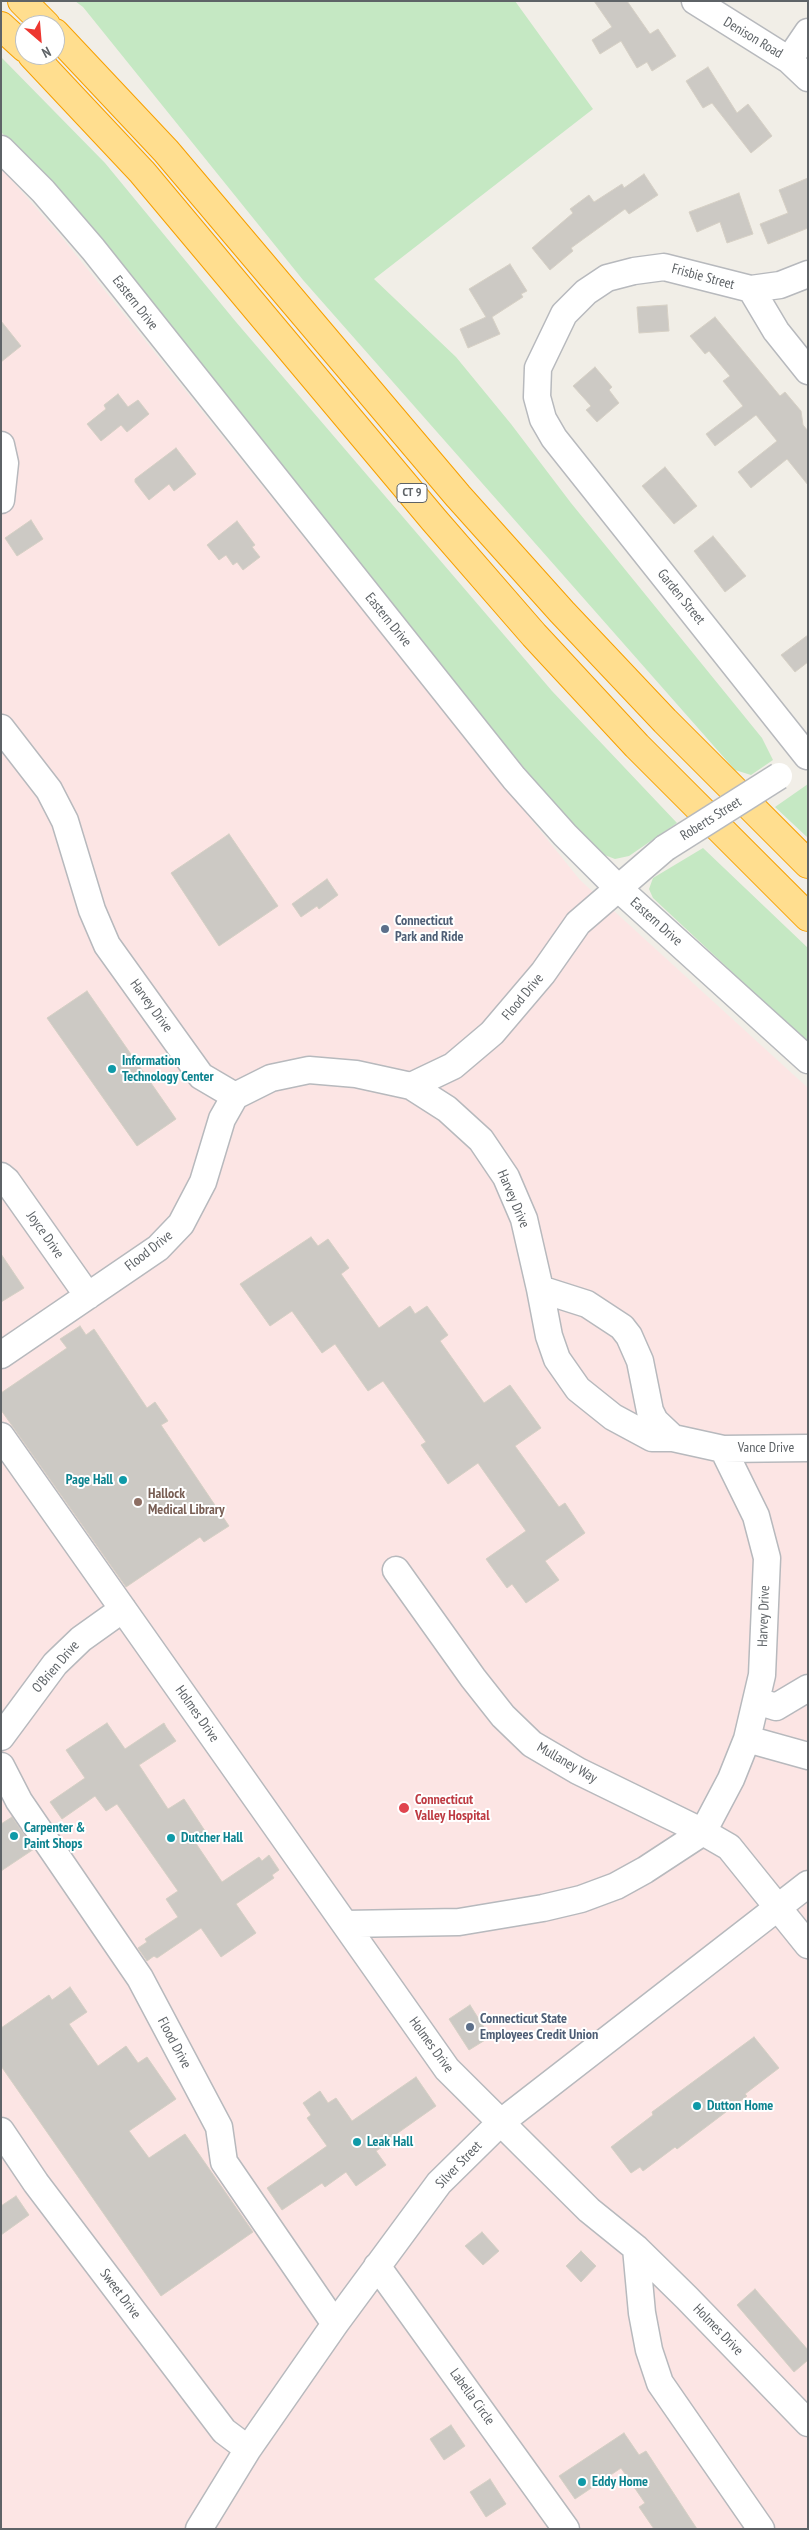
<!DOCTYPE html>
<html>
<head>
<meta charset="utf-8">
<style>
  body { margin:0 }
  #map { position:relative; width:809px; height:2530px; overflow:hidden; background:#f1eee7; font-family:"PT Sans Narrow",sans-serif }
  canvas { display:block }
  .frame { position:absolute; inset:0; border:2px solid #5e6367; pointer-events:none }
  .north { position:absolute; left:15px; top:15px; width:50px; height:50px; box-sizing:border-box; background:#fff; border:1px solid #bfc1c2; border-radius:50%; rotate:153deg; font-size:14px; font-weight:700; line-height:20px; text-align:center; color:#5e6367 }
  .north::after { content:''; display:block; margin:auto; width:18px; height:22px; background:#ed3730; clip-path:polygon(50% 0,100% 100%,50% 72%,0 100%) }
</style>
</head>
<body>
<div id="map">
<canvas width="809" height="2530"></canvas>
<div class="frame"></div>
<div class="north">N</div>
</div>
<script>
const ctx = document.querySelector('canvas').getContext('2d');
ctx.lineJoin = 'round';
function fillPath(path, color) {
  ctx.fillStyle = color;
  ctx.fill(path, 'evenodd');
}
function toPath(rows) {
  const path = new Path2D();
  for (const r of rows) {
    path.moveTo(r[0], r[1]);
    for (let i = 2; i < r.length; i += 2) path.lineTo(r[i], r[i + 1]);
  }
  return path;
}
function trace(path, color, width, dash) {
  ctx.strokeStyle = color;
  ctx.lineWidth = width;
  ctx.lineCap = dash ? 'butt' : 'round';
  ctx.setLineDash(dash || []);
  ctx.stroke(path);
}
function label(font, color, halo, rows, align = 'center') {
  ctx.font = font + ' "PT Sans Narrow",sans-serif';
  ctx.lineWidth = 4;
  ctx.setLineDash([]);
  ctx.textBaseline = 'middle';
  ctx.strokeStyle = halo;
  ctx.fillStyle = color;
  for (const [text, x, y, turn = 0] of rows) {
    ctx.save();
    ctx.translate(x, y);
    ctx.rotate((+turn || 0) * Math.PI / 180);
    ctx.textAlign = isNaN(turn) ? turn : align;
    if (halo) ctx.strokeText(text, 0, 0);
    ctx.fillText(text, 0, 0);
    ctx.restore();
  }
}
fillPath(toPath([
  [1,168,60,235,580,880,808,1088,808,2529,1,2529]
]), '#fce5e4');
fillPath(toPath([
  [75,1,515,1,593,109,374,279,456,357,511,424,571,503,762,738,773,760,751,775,735,770,303,280,83,7],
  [1,57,105,163,236,322,552,691,677,823,629,856,615,859,602,854,568,821,450,678,59,191,1,132],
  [808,784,808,838,775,807],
  [703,848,808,948,808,1043,653,898,649,889,653,878]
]), '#c5e8c3');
const building = toPath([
  [594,1,627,1,650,34,658,29,676,56,652,71,647,62,637,68,621,41,600,54,592,40,612,27,594,1],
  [708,67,737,113,748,104,772,136,751,153,712,103,703,108,686,81,708,67],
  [644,174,658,195,629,214,625,209,571,248,573,251,550,270,532,248,573,213,570,209,589,195,594,202,622,184,624,188,644,174],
  [808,178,808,228,768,244,760,224,788,213,779,190,808,178],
  [739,193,753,234,727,243,720,222,697,232,689,212,739,193],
  [510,264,527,291,521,294,523,297,492,317,500,334,468,348,460,329,486,317,469,289,510,264],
  [667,305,669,331,639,333,637,307,667,305],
  [715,317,780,396,785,392,801,411,803,425,808,431,808,485,787,459,751,488,738,472,777,441,756,415,715,446,706,434,743,406,723,381,730,376,709,351,705,354,690,336,715,317],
  [1,321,21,346,1,362,1,321],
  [595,367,612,387,609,390,619,403,597,422,586,410,591,406,573,386,595,367],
  [118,394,128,407,138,400,149,414,127,432,121,425,101,441,87,424,106,409,104,405,118,394],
  [176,448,196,474,174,491,169,484,149,500,135,482,135,479,176,448],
  [665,467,697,506,674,524,642,486,665,467],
  [31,520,43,539,17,556,5,538,31,520],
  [237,521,255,545,252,547,260,557,243,570,237,562,233,565,226,555,219,560,207,545,237,521],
  [713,536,746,576,725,592,694,551,713,536],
  [808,635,808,662,795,672,781,655,808,635],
  [229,834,278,906,219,946,171,873,229,834],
  [327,879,338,895,319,909,317,906,301,917,292,904,327,879],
  [87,991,176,1119,137,1146,47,1018,87,991],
  [311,1237,318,1246,328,1239,349,1268,341,1274,379,1328,410,1306,415,1314,427,1306,448,1335,440,1341,484,1403,510,1385,541,1428,515,1446,559,1507,565,1503,585,1533,545,1561,559,1580,526,1603,512,1584,507,1588,486,1559,526,1531,478,1463,448,1484,421,1445,426,1442,383,1381,368,1391,335,1344,322,1353,292,1311,270,1326,240,1284,311,1237],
  [1,1254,24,1288,1,1302,1,1254],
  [80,1326,86,1335,94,1329,147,1408,155,1402,168,1421,161,1425,229,1526,204,1542,200,1537,126,1587,1,1410,1,1393,67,1348,60,1339,80,1326],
  [107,1723,125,1749,164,1723,166,1727,176,1741,139,1765,168,1809,184,1799,207,1834,195,1842,222,1882,259,1857,262,1861,269,1855,279,1870,272,1875,274,1878,236,1904,256,1933,221,1957,201,1928,157,1958,154,1956,147,1961,138,1948,147,1942,145,1939,178,1917,166,1899,178,1891,117,1804,106,1811,95,1796,62,1819,50,1802,85,1778,66,1750,107,1723],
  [12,1817,34,1849,1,1871,1,1824,12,1817],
  [70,1987,87,2012,69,2024,98,2066,126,2046,138,2063,147,2057,176,2099,129,2131,149,2158,185,2134,253,2232,161,2296,1,2066,1,2028,49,1995,52,2000,70,1987],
  [470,2005,490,2037,469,2050,449,2019,470,2005],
  [754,2037,779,2068,745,2094,747,2096,677,2149,675,2147,643,2171,640,2167,631,2173,611,2147,653,2115,652,2112,754,2037],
  [416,2077,436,2106,395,2135,397,2137,376,2151,386,2165,356,2186,346,2172,325,2187,322,2183,282,2210,267,2188,327,2146,307,2118,311,2115,303,2103,320,2091,328,2103,336,2098,352,2121,416,2077],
  [16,2196,29,2215,1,2235,1,2206,16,2196],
  [482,2232,499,2251,483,2265,465,2246,482,2232],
  [581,2251,596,2266,581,2282,566,2266,581,2251],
  [755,2289,808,2350,808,2360,794,2372,737,2305,755,2289],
  [451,2425,465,2446,444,2460,430,2439,451,2425],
  [624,2433,639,2455,646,2451,697,2529,654,2529,639,2507,645,2503,621,2468,575,2499,559,2476,624,2433],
  [490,2479,506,2504,486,2517,470,2492,490,2479]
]);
fillPath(building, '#ccc9c4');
trace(building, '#d6d0c5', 1);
const minor = toPath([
  [695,1,789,60,808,78],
  [789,60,808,32],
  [1,149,43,191,93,249,514,778,565,835,618,888,808,1060],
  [751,289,776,331,808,371],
  [1,445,5,463,1,500],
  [1,728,49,790,65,821,92,910,107,945,201,1076,235,1096,271,1078,309,1070,356,1074,411,1086,447,1109,481,1140,506,1177,524,1219,540,1289,587,1304,622,1327,629,1336,640,1361,650,1411,655,1421,673,1438],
  [807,756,554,438,543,419,537,397,538,368,564,314,586,292,607,278,634,271,664,267,751,289,780,285,808,274],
  [411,1086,453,1066,492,1033,543,973,578,923,665,848],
  [1,1176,7,1181,88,1296],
  [1,1355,158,1248,181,1224,203,1182,222,1119,235,1096],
  [1,1436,447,2069,589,2210,636,2248,687,2298,808,2423],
  [723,1449,808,1448],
  [396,1570,473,1678,503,1716,532,1744,578,1771,703,1832,729,1847,808,1945],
  [757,1701,776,1707,808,1688],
  [1,1737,55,1664,81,1639,123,1609],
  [747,1739,808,1756],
  [1,1766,19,1801,140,1978,219,2127,224,2162,335,2324],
  [345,1924,459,1922,543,1908,581,1899,616,1886,645,1870,703,1832,731,1779,747,1739,762,1675,767,1558,756,1516,723,1449,673,1438,652,1438,613,1417,578,1389,557,1359,549,1336,540,1289],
  [1,2131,36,2183,224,2431,248,2449],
  [636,2248,642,2313,649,2350,660,2383,761,2529],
  [377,2266,566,2529],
  [199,2529,248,2449,335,2324,439,2183,500,2123,808,1884]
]);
const highway = toPath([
  [22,1,46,25],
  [1,26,25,48],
  [55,33,166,151,458,496,562,612,665,721,808,864],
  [32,55,142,172,434,520,534,635,637,746,808,917]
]);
trace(minor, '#b7b9bd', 29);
trace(highway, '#f7a000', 30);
trace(minor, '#fff', 26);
trace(highway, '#ffde8f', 28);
const minorBridge = toPath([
  [665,848,779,776]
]);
trace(minorBridge, '#b7b9bd', 29, []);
trace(minorBridge, '#fff', 26);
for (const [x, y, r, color] of [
  [385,929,5,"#5c6f8a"],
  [112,1069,5,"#0f9aa8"],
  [123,1480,5,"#0f9aa8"],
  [138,1502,5,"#8d6e63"],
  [404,1808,6,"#e0444e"],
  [14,1836,5,"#0f9aa8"],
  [171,1838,5,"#0f9aa8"],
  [470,2027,5,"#5c6f8a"],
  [697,2106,5,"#0f9aa8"],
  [357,2142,5,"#0f9aa8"],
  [582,2482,5,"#0f9aa8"]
]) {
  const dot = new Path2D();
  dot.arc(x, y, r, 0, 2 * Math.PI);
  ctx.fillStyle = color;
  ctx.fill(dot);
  trace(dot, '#fff', 2);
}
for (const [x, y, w] of [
  [412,493,30]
]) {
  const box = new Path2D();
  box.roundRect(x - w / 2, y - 9.5, w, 19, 4);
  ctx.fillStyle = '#fff';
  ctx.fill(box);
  trace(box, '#5e6367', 1);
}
label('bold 12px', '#5e6367', null, [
  ["CT 9",412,493]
]);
label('14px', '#5e6367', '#fff', [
  ["Denison Road",753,38,31],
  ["Frisbie Street",703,277,15],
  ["Eastern Drive",135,303,52],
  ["Garden Street",681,597,51],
  ["Eastern Drive",388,620,51],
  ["Roberts Street",711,819,-32],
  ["Eastern Drive",656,922,42],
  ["Flood Drive",523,997,-50],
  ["Harvey Drive",151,1006,54],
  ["Harvey Drive",513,1199,67],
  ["Joyce Drive",45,1235,55],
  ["Flood Drive",149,1251,-38],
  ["Vance Drive",766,1448],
  ["Harvey Drive",764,1616,-88],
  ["O'Brien Drive",56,1667,-49],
  ["Holmes Drive",197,1714,55],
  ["Mullaney Way",567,1763,30],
  ["Flood Drive",174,2043,62],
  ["Holmes Drive",431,2045,54],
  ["Silver Street",459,2165,-46],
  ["Sweet Drive",120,2294,53],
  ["Holmes Drive",718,2330,46],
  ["Labella Circle",472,2397,54]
]);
label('bold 14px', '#4e5e75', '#fff', [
  ["Connecticut",395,921],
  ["Park and Ride",395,937],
  ["Connecticut State",480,2019],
  ["Employees Credit Union",480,2035]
], 'left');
label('bold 14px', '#0d838f', '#fff', [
  ["Information",122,1061],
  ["Technology Center",122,1077],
  ["Page Hall",113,1480,"right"],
  ["Carpenter &",24,1828],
  ["Paint Shops",24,1844],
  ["Dutcher Hall",181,1838],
  ["Dutton Home",707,2106],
  ["Leak Hall",367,2142],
  ["Eddy Home",592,2482]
], 'left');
label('bold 14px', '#785e54', '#fff', [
  ["Hallock",148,1494],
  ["Medical Library",148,1510]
], 'left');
label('bold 14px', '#be3a42', '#fff', [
  ["Connecticut",415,1800],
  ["Valley Hospital",415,1816]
], 'left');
</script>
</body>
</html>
